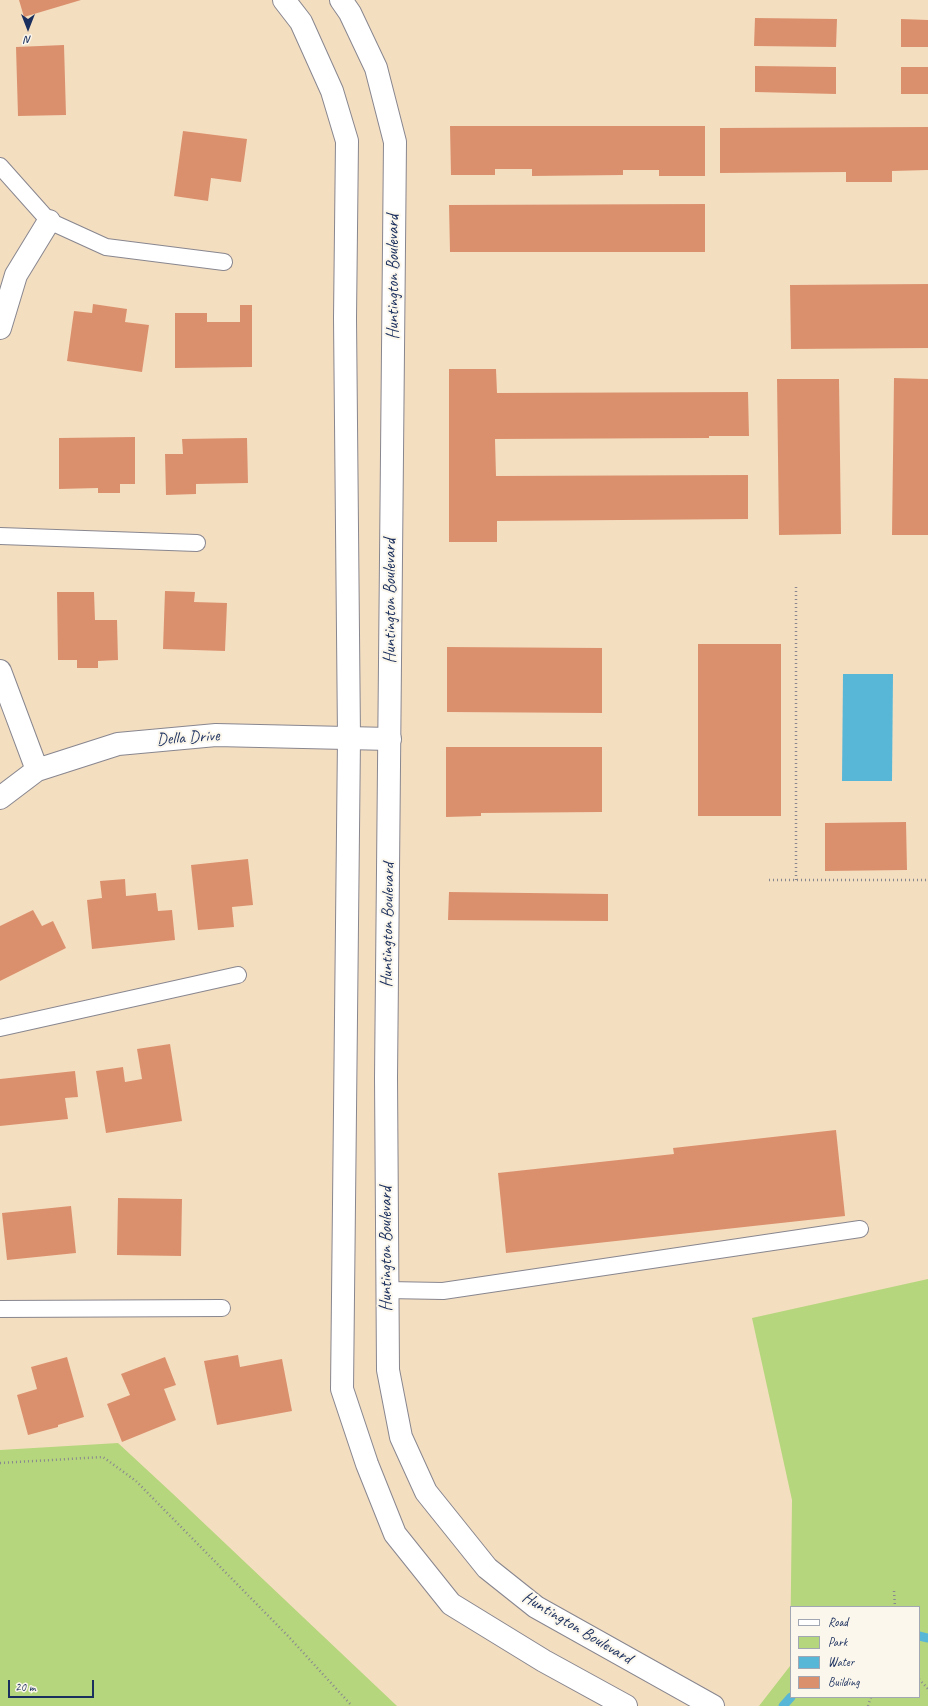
<!DOCTYPE html>
<html>
<head>
<meta charset="utf-8">
<style>
  body { margin:0 }
  #map { position:relative; width:928px; height:1706px; overflow:hidden; background:#f4dec0; font-family:Caveat,sans-serif }
  canvas { display:block }
  .legend { position:absolute; left:790px; top:1606px; width:130px; height:92px; box-sizing:border-box; background:#fbf7ec; border:1px solid #a1a7b3; margin:0; padding:5px 7px; list-style:none; font-size:12px; color:#1b2f5e }
  .legend li { display:flex; align-items:center; gap:8px; height:20px }
  .legend b { width:20px; border:1px solid #a1a7b3 }
  .north { position:absolute; left:8px; top:8px; width:40px; height:40px; -webkit-text-stroke:3px #fbf7ec; paint-order:stroke; rotate:180deg; font-size:11px; font-weight:700; line-height:16px; text-align:center; color:#1b2f5e }
  .north::after { content:''; display:block; margin:auto; width:14px; height:18px; background:#1b2f5e; clip-path:polygon(50% 0,100% 100%,50% 72%,0 100%) }
  .scale { position:absolute; left:8px; top:1680px; width:86px; height:18px; box-sizing:border-box; border:2px solid #1b2f5e; border-top:0; padding-left:5px; font-size:12px; line-height:14px; white-space:nowrap; color:#1b2f5e; -webkit-text-stroke:3px #fbf7ec; paint-order:stroke }
</style>
</head>
<body>
<div id="map">
<canvas width="928" height="1706"></canvas>
<ul class="legend">
<li><b style="height:5px;background:#fff"></b>Road</li>
<li><b style="height:11px;background:#b5d67d"></b>Park</li>
<li><b style="height:11px;background:#58b7d7"></b>Water</li>
<li><b style="height:11px;background:#db906d"></b>Building</li>
</ul>
<div class="north">N</div>
<div class="scale">20 m</div>
</div>
<script>
const ctx = document.querySelector('canvas').getContext('2d');
ctx.lineJoin = 'round';
function fillPath(path, color) {
  ctx.fillStyle = color;
  ctx.fill(path, 'evenodd');
}
function toPath(rows) {
  const path = new Path2D();
  for (const r of rows) {
    path.moveTo(r[0], r[1]);
    for (let i = 2; i < r.length; i += 2) path.lineTo(r[i], r[i + 1]);
  }
  return path;
}
function trace(path, color, width, dash) {
  ctx.strokeStyle = color;
  ctx.lineWidth = width;
  ctx.lineCap = dash ? 'butt' : 'round';
  ctx.setLineDash(dash || []);
  ctx.stroke(path);
}
function label(font, color, halo, rows, align = 'center') {
  ctx.font = font + ' Caveat,sans-serif';
  ctx.lineWidth = 4;
  ctx.setLineDash([]);
  ctx.textBaseline = 'middle';
  ctx.strokeStyle = halo;
  ctx.fillStyle = color;
  for (const [text, x, y, turn = 0] of rows) {
    ctx.save();
    ctx.translate(x, y);
    ctx.rotate((+turn || 0) * Math.PI / 180);
    ctx.textAlign = isNaN(turn) ? turn : align;
    if (halo) ctx.strokeText(text, 0, 0);
    ctx.fillText(text, 0, 0);
    ctx.restore();
  }
}
fillPath(toPath([
  [928,1279,928,1706,759,1706,790,1666,792,1500,752,1318],
  [791,1607,919,1607,919,1697,791,1697],
  [118,1443,172,1493,397,1706,0,1706,0,1450]
]), '#b5d67d');
fillPath(toPath([
  [843,674,893,674,892,781,842,781]
]), '#58b7d7');
trace(toPath([
  [919,1636,928,1638],
  [783,1706,791,1697]
]), '#58b7d7', 9);
fillPath(toPath([
  [19,0,81,0,24,17],
  [755,18,837,19,836,47,754,46],
  [901,19,928,20,928,47,901,47],
  [64,45,66,115,18,116,16,47],
  [755,66,836,67,836,94,755,92],
  [901,67,928,67,928,94,901,94],
  [450,126,705,126,705,176,659,176,659,170,623,170,623,175,532,176,532,169,495,169,495,175,451,175],
  [928,127,928,170,892,171,892,182,846,182,846,172,720,173,720,128],
  [183,131,247,139,241,182,211,178,208,201,174,196],
  [705,204,705,252,450,252,449,205],
  [928,284,928,348,791,349,790,285],
  [93,304,127,309,125,322,149,325,142,372,67,361,74,311,92,313],
  [240,305,252,305,252,367,175,368,175,313,207,313,207,322,240,322],
  [449,369,496,369,497,393,748,392,749,436,709,436,709,438,495,439,496,476,748,475,748,519,497,521,497,542,449,542],
  [894,378,928,379,928,535,892,535],
  [777,379,839,379,841,534,779,535],
  [135,437,135,484,120,484,120,493,98,493,98,488,59,489,59,438],
  [247,438,248,483,196,484,196,494,166,495,165,454,183,454,182,439],
  [165,591,195,592,194,602,227,603,225,651,163,649],
  [57,592,94,592,95,620,117,620,118,660,98,661,98,668,77,668,77,660,58,660],
  [698,644,781,644,781,816,698,816],
  [447,647,602,648,602,713,447,712],
  [446,747,602,747,602,812,481,813,481,816,446,817],
  [906,822,907,870,825,871,825,823],
  [248,859,253,905,232,907,234,927,198,930,191,865],
  [125,879,126,896,156,893,158,911,172,910,175,940,92,949,87,900,102,898,100,881],
  [449,892,608,894,608,921,448,920],
  [33,910,42,926,53,921,66,948,0,981,0,926],
  [170,1044,182,1121,106,1133,96,1071,123,1067,125,1082,142,1079,137,1049],
  [75,1071,78,1097,65,1098,68,1119,0,1126,0,1079],
  [836,1130,845,1216,506,1253,498,1173,674,1154,673,1148],
  [118,1198,182,1199,181,1256,117,1255],
  [71,1206,76,1253,7,1260,2,1213],
  [238,1355,240,1367,282,1359,292,1411,217,1425,204,1361],
  [67,1357,84,1417,58,1425,58,1427,28,1435,17,1395,37,1389,31,1367],
  [165,1357,176,1385,164,1389,176,1420,122,1442,107,1404,130,1395,121,1374]
]), '#db906d');
const lane = toPath([
  [0,166,49,221,106,247,224,262],
  [0,536,197,543],
  [0,1028,238,975],
  [387,1290,443,1291,860,1229],
  [0,1309,222,1308]
]);
const street = toPath([
  [0,328,16,275,49,221],
  [0,671,37,770],
  [0,798,37,770,118,744,216,735,390,739]
]);
const secondary = toPath([
  [284,0,301,22,332,91,347,141,345,318,349,738,342,1389,367,1464,395,1534,451,1604,544,1661,626,1706],
  [341,0,350,13,376,68,395,142,386,1077,388,1370,401,1437,426,1492,487,1568,536,1607,713,1706]
]);
trace(lane, '#88868f', 18);
trace(street, '#88868f', 24);
trace(secondary, '#88868f', 24);
trace(toPath([
  [769,880,928,880],
  [796,880,796,587],
  [0,1463,103,1457,136,1481,288,1636,352,1706],
  [894,1591,895,1607],
  [919,1679,928,1689],
  [868,1706,871,1697]
]), '#88868f', 2.5, [1, 3]);
trace(lane, '#fff', 16);
trace(street, '#fff', 22);
trace(secondary, '#fff', 22);
label('17px', '#1b2f5e', '#fbf7ec', [
  ["Huntington Boulevard",394,277,-90],
  ["Huntington Boulevard",391,601,-90],
  ["Della Drive",188,738,-4],
  ["Huntington Boulevard",388,925,-89],
  ["Huntington Boulevard",387,1249,-90],
  ["Huntington Boulevard",577,1628,31]
]);
</script>
</body>
</html>
